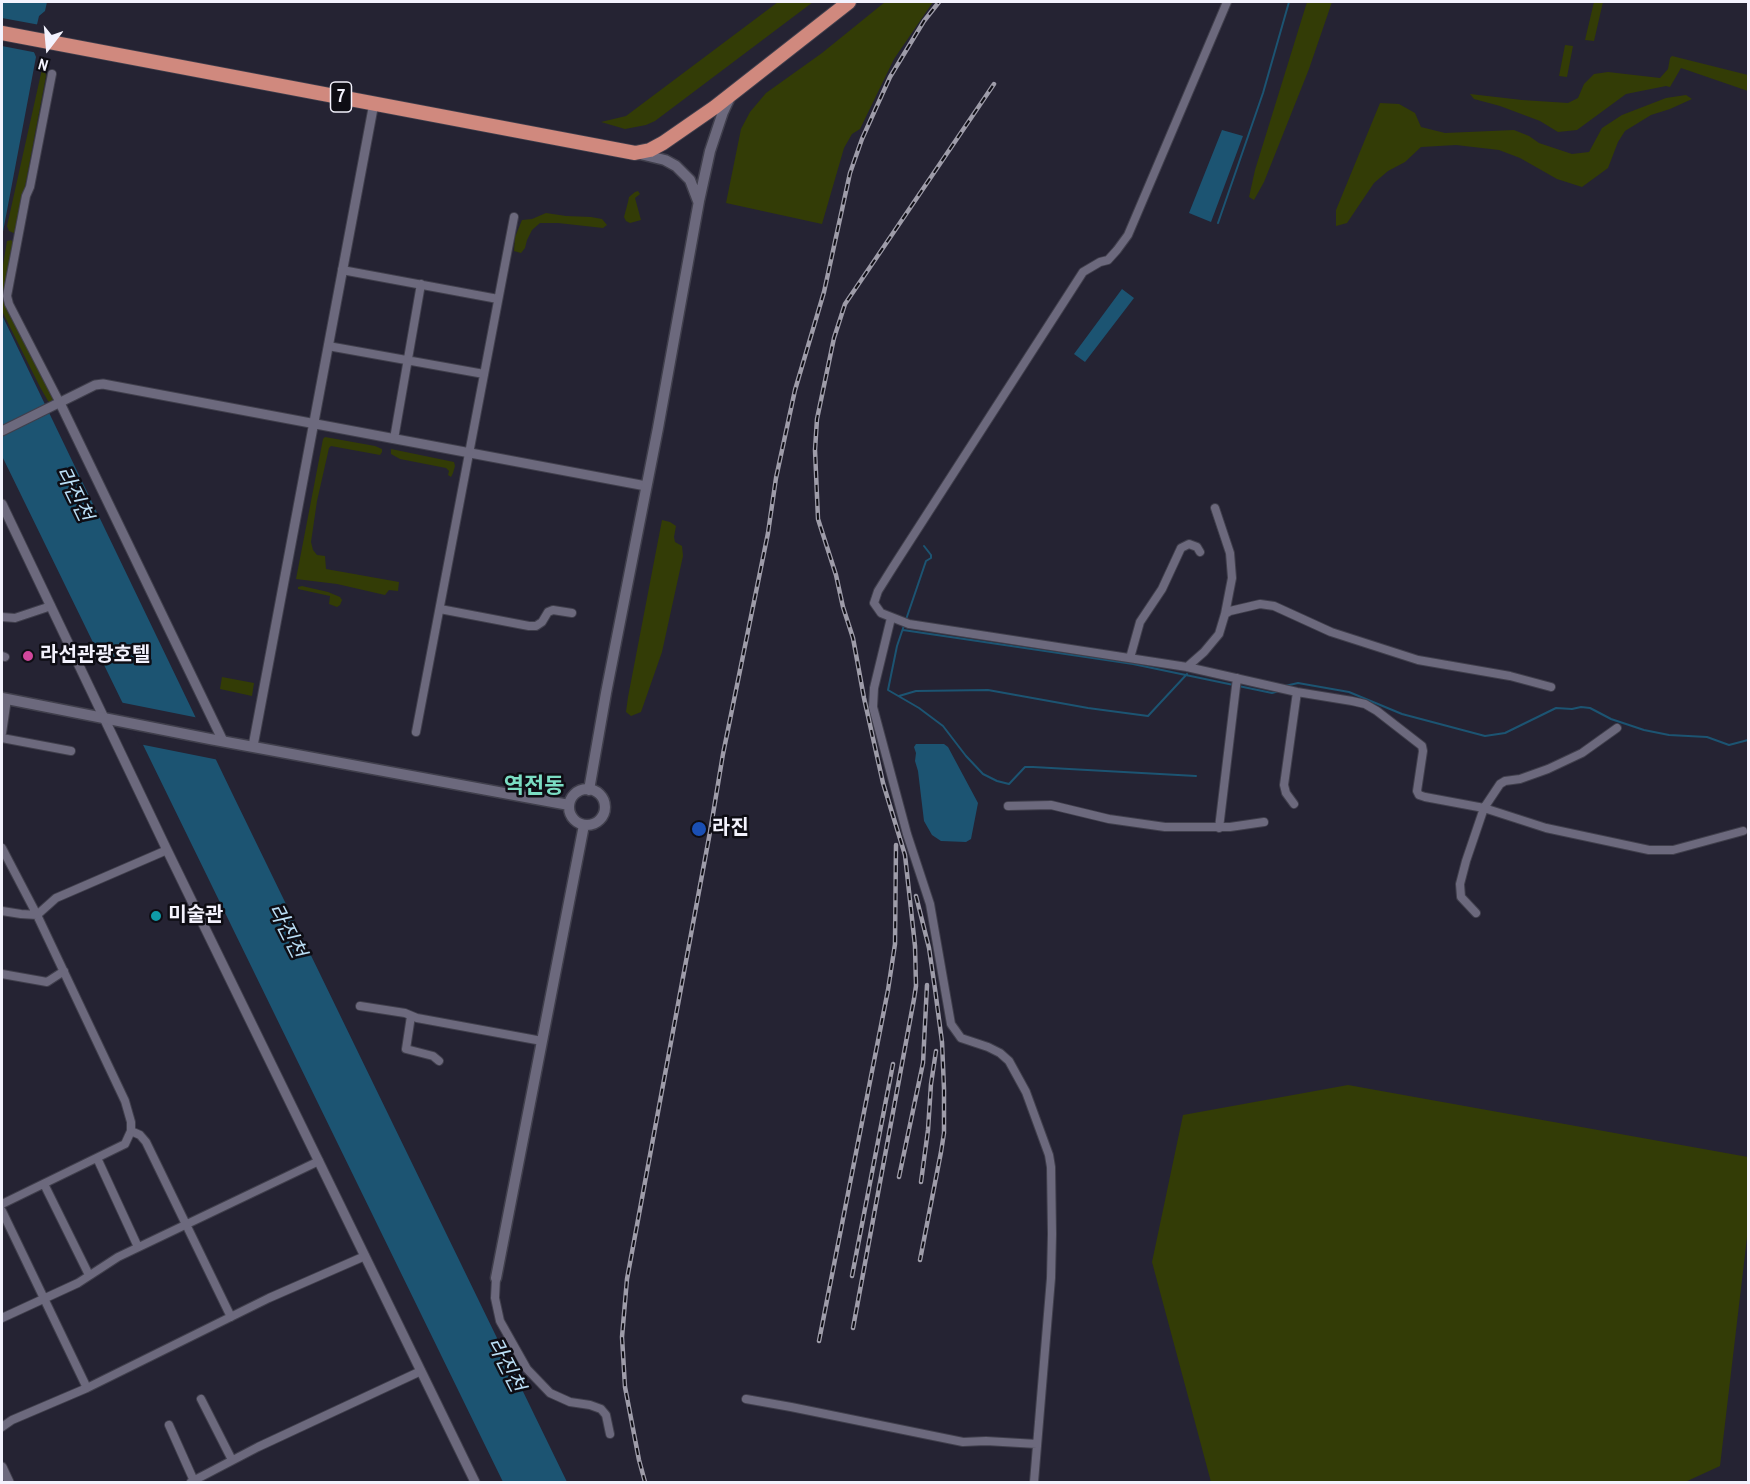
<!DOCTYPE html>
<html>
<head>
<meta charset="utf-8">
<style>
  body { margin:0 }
  #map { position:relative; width:1750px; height:1484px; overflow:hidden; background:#252333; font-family:"Archivo Narrow",sans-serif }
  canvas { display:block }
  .frame { position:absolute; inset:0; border:3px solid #f3f2fd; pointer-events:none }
  .north { position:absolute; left:18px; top:18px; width:60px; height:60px; -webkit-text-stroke:4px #0e0d14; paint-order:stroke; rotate:196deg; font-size:16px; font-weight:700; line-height:24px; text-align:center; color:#f3f2fd }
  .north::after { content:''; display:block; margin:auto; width:21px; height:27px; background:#f3f2fd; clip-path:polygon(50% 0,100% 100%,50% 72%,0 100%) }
</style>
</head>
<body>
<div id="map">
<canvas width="1750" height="1484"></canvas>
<div class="frame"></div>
<div class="north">N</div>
</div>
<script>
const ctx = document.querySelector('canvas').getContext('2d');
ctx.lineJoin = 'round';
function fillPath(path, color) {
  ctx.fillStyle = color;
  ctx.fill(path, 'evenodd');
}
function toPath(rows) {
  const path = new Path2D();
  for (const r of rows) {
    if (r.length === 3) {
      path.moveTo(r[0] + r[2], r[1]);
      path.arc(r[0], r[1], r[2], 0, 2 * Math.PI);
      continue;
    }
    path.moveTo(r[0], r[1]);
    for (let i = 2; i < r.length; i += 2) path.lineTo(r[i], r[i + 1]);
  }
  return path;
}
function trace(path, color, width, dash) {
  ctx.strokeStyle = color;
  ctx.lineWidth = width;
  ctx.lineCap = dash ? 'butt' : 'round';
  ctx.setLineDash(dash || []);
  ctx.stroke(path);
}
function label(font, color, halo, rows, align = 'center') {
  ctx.font = font + ' "Archivo Narrow","Noto Sans KR",sans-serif';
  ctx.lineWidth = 5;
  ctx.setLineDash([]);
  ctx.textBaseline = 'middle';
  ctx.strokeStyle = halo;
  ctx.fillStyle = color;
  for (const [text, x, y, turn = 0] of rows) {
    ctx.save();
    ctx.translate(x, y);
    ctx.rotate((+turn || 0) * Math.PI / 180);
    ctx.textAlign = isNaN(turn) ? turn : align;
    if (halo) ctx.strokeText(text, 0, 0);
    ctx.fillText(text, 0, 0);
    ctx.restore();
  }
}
fillPath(toPath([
  [778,2,813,2,655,121,646,125,625,129,601,122,626,116],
  [885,2,933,2,894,59,860,129,852,134,844,148,822,224,726,203,741,129,750,112,766,93,822,53],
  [1307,2,1332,2,1309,69,1264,182,1254,200,1249,197,1255,170],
  [1594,2,1603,2,1594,41,1585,40],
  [1565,45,1573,46,1567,77,1559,76],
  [1672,56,1748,75,1748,91,1681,68,1670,87,1666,86,1626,94,1577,130,1558,132,1540,121,1500,106,1474,99,1470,94,1522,100,1568,103,1578,98,1584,84,1594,74,1608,72,1660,78,1668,69,1670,58],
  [42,69,45,70,46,76,16,234,9,231,7,226],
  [1686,95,1692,99,1670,109,1651,115,1625,131,1618,142,1608,168,1582,187,1557,179,1520,158,1499,150,1456,145,1421,147,1405,162,1388,171,1374,183,1347,223,1336,226,1336,210,1380,103,1399,104,1415,113,1421,127,1445,133,1514,130,1529,136,1539,143,1572,154,1589,152,1602,128,1622,115,1666,98],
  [638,191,640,194,635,198,641,220,630,223,626,221,624,217,628,202,629,197,635,192],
  [546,213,566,216,591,217,602,219,607,225,603,228,558,223,540,223,532,230,527,240,525,248,521,253,514,251,515,237,522,220,532,219],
  [11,240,14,243,4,299,5,303,52,396,53,401,51,403,48,401,40,387,2,311,2,271,7,241],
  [325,437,375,446,382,449,382,452,380,455,331,446,329,448,317,501,311,542,313,550,317,555,325,556,326,569,399,582,398,591,389,590,385,595,337,584,296,579,323,439],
  [391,449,454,462,455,466,453,473,451,477,448,475,449,471,446,468,400,459,391,454],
  [662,520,670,522,676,526,674,537,675,542,682,546,683,556,662,652,641,712,631,716,626,712,628,697],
  [302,586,328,592,340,597,342,600,340,605,337,607,329,604,330,596,298,589,298,587],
  [222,677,254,683,252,696,220,689],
  [1348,1085,1748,1157,1748,1229,1720,1466,1685,1482,1211,1482,1152,1262,1183,1115]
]), '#333c06');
fillPath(toPath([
  [2,2,47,2,45,11,39,16,35,33,32,47,36,57,2,237],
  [1222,130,1243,136,1211,222,1189,213],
  [1122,289,1134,298,1085,362,1074,354],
  [2,315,232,793,567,1482,503,1482,2,456],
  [916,744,944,744,948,747,978,803,971,839,966,842,941,841,932,835,924,821,918,771,915,761,916,753,914,747]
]), '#1c5472');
fillPath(toPath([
  [2,18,40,25,35,47,38,53,2,46],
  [119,702,199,718,219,760,139,744]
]), '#252333');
trace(toPath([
  [1218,223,1263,93,1289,2],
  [924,546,931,555,931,558,926,561,897,646,888,690,919,708,943,726,966,756,983,774,997,781,1009,784,1025,767,1033,767,1196,776],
  [903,630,1133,664,1272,693,1279,691],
  [1285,686,1298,683,1349,692,1402,714,1485,736,1505,733,1556,708,1572,709,1581,707,1590,708,1611,719,1644,730,1669,735,1707,737,1729,745,1748,740],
  [899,696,916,691,988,690,1088,708,1148,716,1187,674]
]), '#1c5472', 2);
const minor = toPath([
  [1227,2,1128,235,1117,250,1108,260,1100,262,1083,272,893,567,878,591,874,603,881,613,909,624,1187,667,1297,692,1352,701,1365,704,1377,711,1422,746,1423,751,1417,791,1419,795,1425,797,1484,808,1546,828,1649,850,1673,850,1743,831],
  [52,74,30,187,26,196,7,296,9,304,60,403],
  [342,270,498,299],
  [328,346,484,374],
  [394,439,421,284],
  [1215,508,1230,553,1232,578,1225,614],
  [440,609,529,626,536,626,542,622,548,612,553,610,572,613],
  [2,617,15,618,51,606],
  [891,618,874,688,873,707,907,834,930,904,951,1024,961,1038,988,1047,1000,1053,1009,1061,1026,1092,1049,1155,1051,1167,1052,1234,1051,1278,1034,1482],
  [2,656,5,657],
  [1130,658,1140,622,1162,589,1181,548,1189,544,1197,547,1200,552],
  [1187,667,1204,652,1219,634,1225,614,1230,611,1260,604,1274,606,1331,632,1418,660,1510,676,1551,687],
  [416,732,514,217],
  [2,733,7,699],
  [2,738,71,751],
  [1294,804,1286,793,1284,785,1297,692],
  [1008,806,1051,805,1109,819,1165,827,1230,827,1264,822],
  [1219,828,1237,678],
  [2,848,37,915,125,1101,131,1122,131,1131,125,1144,2,1204],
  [2,911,21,914,37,915,56,898,167,850],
  [1476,913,1461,897,1460,884,1466,861,1484,808,1500,784,1505,781,1520,779,1548,769,1582,753,1617,728],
  [2,974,47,982,64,971],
  [360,1006,405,1013,417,1018,542,1041],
  [411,1016,406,1049,433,1056,439,1061],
  [131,1131,140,1135,146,1142,231,1317],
  [97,1158,138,1247],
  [44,1184,89,1275],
  [2,1211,87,1388],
  [496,1278,495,1298,500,1321,527,1369,550,1393,570,1402,590,1405,601,1409,606,1415,610,1434],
  [2,1318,78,1283,118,1257,319,1161],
  [201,1399,232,1460],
  [746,1399,791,1407,963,1442,986,1441,1037,1444],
  [169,1425,194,1481],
  [2,1427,12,1420,87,1388,269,1298,365,1256],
  [191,1482,258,1447,421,1371]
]);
const tertiary = toPath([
  [60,403,223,741],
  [2,431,95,385,103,384,646,486],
  [2,504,167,850,475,1482],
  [253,746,374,103],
  [2,1467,9,1482]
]);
const secondary = toPath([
  [640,154,665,160,676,166,690,180,698,201],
  [2,698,210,739,569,805],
  [587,807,18],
  [589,790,606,693,658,428,699,201,710,151,723,112,731,95],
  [496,1278,584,825]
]);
const trunk = toPath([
  [2,33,635,153,650,150,663,143,715,107,849,2]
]);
trace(minor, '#403f4c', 10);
trace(tertiary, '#403f4c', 11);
trace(secondary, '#403f4c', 13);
trace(trunk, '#403f4c', 16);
trace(minor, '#6c697d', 8);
trace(tertiary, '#6c697d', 9);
trace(secondary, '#6c697d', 10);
trace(trunk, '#d0897e', 14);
const rail = toPath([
  [916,896,929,948,935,989,942,1042,944,1089,944,1133,941,1152,920,1260],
  [899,1177,923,1063,927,985],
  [921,1182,928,1130,931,1084,936,1051],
  [852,1276,893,1064],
  [853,1328,914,999,916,986,915,946,905,855,883,783,864,698,853,638,843,607,836,575,818,519,815,450,817,419,834,338,845,304,994,84],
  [819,1341,888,990,895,944,896,845],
  [645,1482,639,1460,625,1387,622,1337,627,1279,710,832,723,754,768,533,776,478,795,390,824,292,850,173,862,139,890,77,924,21,939,2]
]);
trace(rail, '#9e9ca9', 4.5);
trace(rail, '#0e0d14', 2, [7]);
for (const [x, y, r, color] of [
  [28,656,6,"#d1479c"],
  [699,829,8,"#1a4fb4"],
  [156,916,6,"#0f9aa8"]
]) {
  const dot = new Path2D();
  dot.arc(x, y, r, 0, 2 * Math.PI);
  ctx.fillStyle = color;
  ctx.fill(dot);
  trace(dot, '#0e0d14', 2);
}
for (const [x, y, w] of [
  [341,97,21]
]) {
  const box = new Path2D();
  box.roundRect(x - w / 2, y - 15, w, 30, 4.5);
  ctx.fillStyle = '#0e0d14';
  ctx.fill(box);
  trace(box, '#f3f2fd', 1.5);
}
label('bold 18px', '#f3f2fd', null, [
  ["7",341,97]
]);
label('bold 20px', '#f3f2fd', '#0e0d14', [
  ["라선관광호텔",40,656],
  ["라진",712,829],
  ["미술관",168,916]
], 'left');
label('italic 21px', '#badef5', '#0e0d14', [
  ["라진천",73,494,64],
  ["라진천",286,931,63],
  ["라진천",505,1365,63]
]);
label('bold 22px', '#7bddc3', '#0e0d14', [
  ["역전동",534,787]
]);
</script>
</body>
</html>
